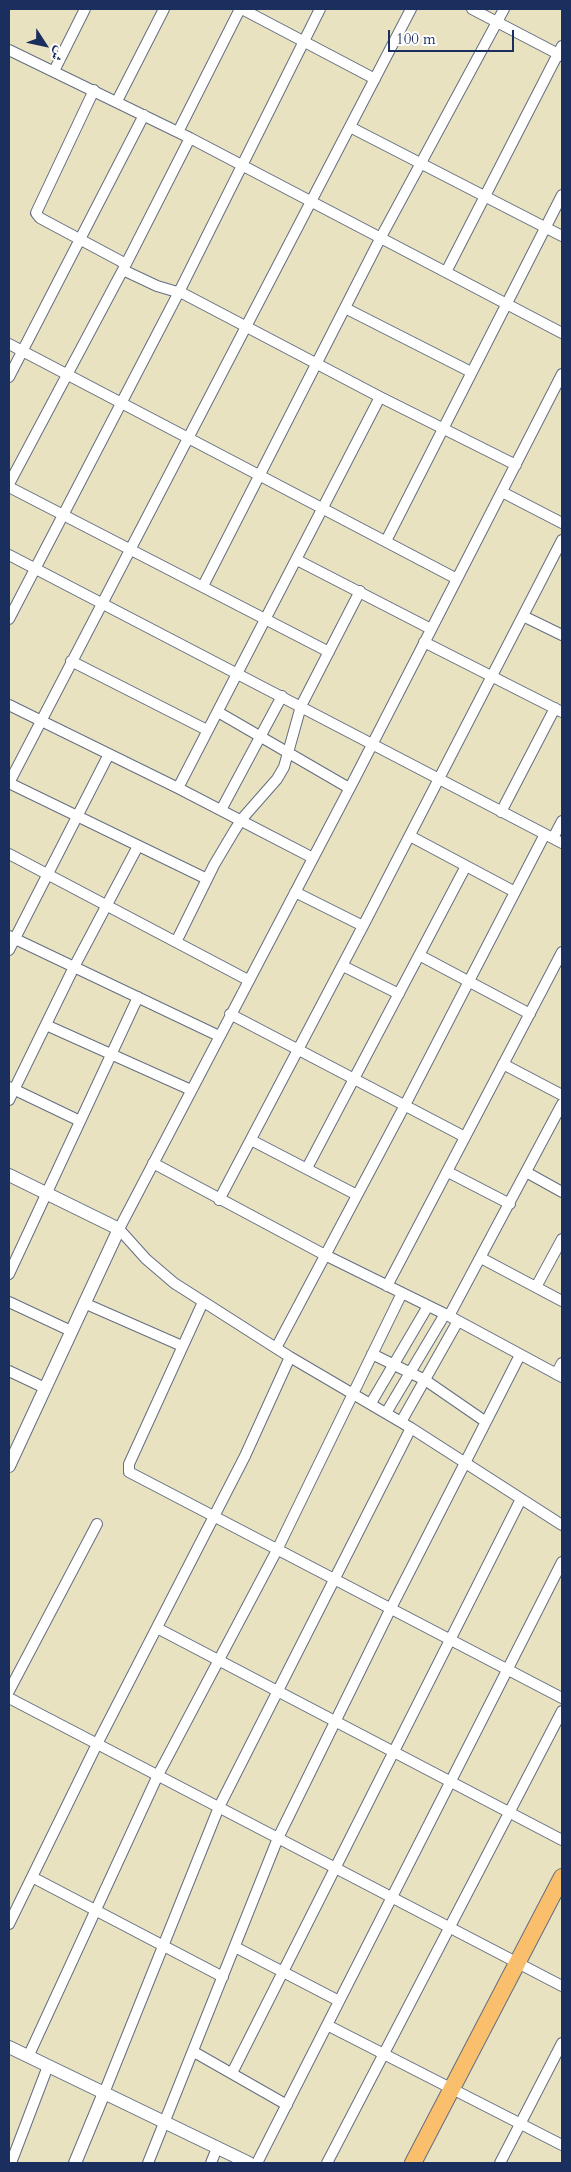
<!DOCTYPE html>
<html>
<head>
<meta charset="utf-8">
<style>
  body { margin:0 }
  #map { position:relative; width:571px; height:2172px; overflow:hidden; background:#e9e2c0; font-family:Cardo,Amiri,serif }
  canvas { display:block }
  .frame { position:absolute; inset:0; border:10px solid #1b2f5e; pointer-events:none }
  .north { position:absolute; left:20px; top:20px; width:50px; height:50px; -webkit-text-stroke:4px #fff; paint-order:stroke; rotate:125deg; font-size:14px; font-weight:700; line-height:20px; text-align:center; color:#1b2f5e }
  .north::after { content:''; display:block; margin:auto; width:18px; height:22px; background:#1b2f5e; clip-path:polygon(50% 0,100% 100%,50% 72%,0 100%) }
  .scale { position:absolute; left:388px; top:30px; width:126px; height:22px; box-sizing:border-box; border:2px solid #1b2f5e; border-top:0; padding-left:6px; font-size:15px; line-height:18px; white-space:nowrap; color:#1b2f5e; -webkit-text-stroke:4px #fff; paint-order:stroke }
</style>
</head>
<body>
<div id="map">
<canvas width="571" height="2172"></canvas>
<div class="frame"></div>
<div class="north">ش</div>
<div class="scale">100 m</div>
</div>
<script>
const ctx = document.querySelector('canvas').getContext('2d');
ctx.lineJoin = 'round';
function toPath(rows) {
  const path = new Path2D();
  for (const r of rows) {
    path.moveTo(r[0], r[1]);
    for (let i = 2; i < r.length; i += 2) path.lineTo(r[i], r[i + 1]);
  }
  return path;
}
function trace(path, color, width, dash) {
  ctx.strokeStyle = color;
  ctx.lineWidth = width;
  ctx.lineCap = dash ? 'butt' : 'round';
  ctx.setLineDash(dash || []);
  ctx.stroke(path);
}
const minor = toPath([
  [242,9,375,79],
  [472,9,562,56],
  [9,50,190,138,562,333],
  [54,71,85,9],
  [94,90,36,213,40,218,126,264],
  [117,101,164,9],
  [350,127,562,236],
  [178,132,240,9],
  [123,270,157,286,184,294,380,397,516,465],
  [446,272,562,46],
  [345,308,471,372],
  [9,344,457,579],
  [562,374,355,778,119,1229,146,1259,174,1283,290,1357,411,1428,562,1525],
  [9,377,144,115],
  [9,484,126,264,190,138],
  [9,487,329,652],
  [502,492,562,523],
  [386,541,562,195],
  [9,555,562,843],
  [297,560,431,629],
  [203,586,381,237,504,9],
  [523,616,562,635],
  [9,619,179,292,320,9],
  [424,642,562,712],
  [71,661,207,730],
  [9,705,178,788,313,858],
  [218,712,349,788],
  [9,783,411,9],
  [9,783,207,879],
  [178,788,380,397],
  [221,810,282,696],
  [501,812,555,708],
  [410,836,515,892],
  [553,838,562,821],
  [9,854,248,980],
  [295,892,363,926],
  [9,936,219,1036],
  [176,942,214,865,233,833,241,820,277,779,284,767,301,706,360,591],
  [9,950,109,754],
  [419,955,530,1014],
  [343,966,399,994],
  [230,1014,465,1137],
  [46,1025,191,1090],
  [503,1064,562,1095],
  [9,1087,80,1121],
  [9,1100,74,967,138,846],
  [251,1140,357,1195],
  [153,1163,325,1255,449,1316,562,1377],
  [307,1168,466,866],
  [448,1172,510,1204],
  [526,1172,562,1192],
  [219,1200,363,926,562,540],
  [481,1258,562,1301],
  [9,1274,138,997],
  [387,1286,562,952],
  [536,1287,562,1239],
  [9,1302,71,1331],
  [203,1302,129,1464,129,1472,562,1698],
  [84,1303,182,1346],
  [449,1316,562,1104],
  [276,1348,405,1105,545,834],
  [372,1354,425,1380,486,1422],
  [9,1371,45,1388],
  [556,1374,562,1363],
  [371,1403,428,1306],
  [386,1413,445,1314],
  [401,1422,458,1321],
  [157,1628,562,1840],
  [9,1691,97,1524],
  [9,1698,562,1986],
  [32,1877,223,1977],
  [9,1924,97,1744,245,1456,290,1357],
  [235,1947,339,2001],
  [327,2025,562,2145],
  [194,2052,287,2105],
  [28,2057,158,1775,277,1550,402,1293],
  [232,2073,521,1499],
  [104,2093,219,1807,411,1428],
  [11,2163,48,2066],
  [148,2163,278,1838,391,1608,520,1355],
  [211,2163,217,2148],
  [257,2163,562,1562],
  [327,2163,562,1711],
  [500,2163,562,2043]
]);
const tertiary = toPath([
  [9,1175,119,1229,9,1466],
  [9,2047,249,2163],
  [75,2163,104,2093]
]);
const primary = toPath([
  [413,2163,562,1877]
]);
trace(minor, '#636e80', 12);
trace(tertiary, '#636e80', 14);
trace(primary, '#636e80', 18);
trace(minor, '#fff', 10);
trace(tertiary, '#fff', 12);
trace(primary, '#f9bf6d', 16);
</script>
</body>
</html>
